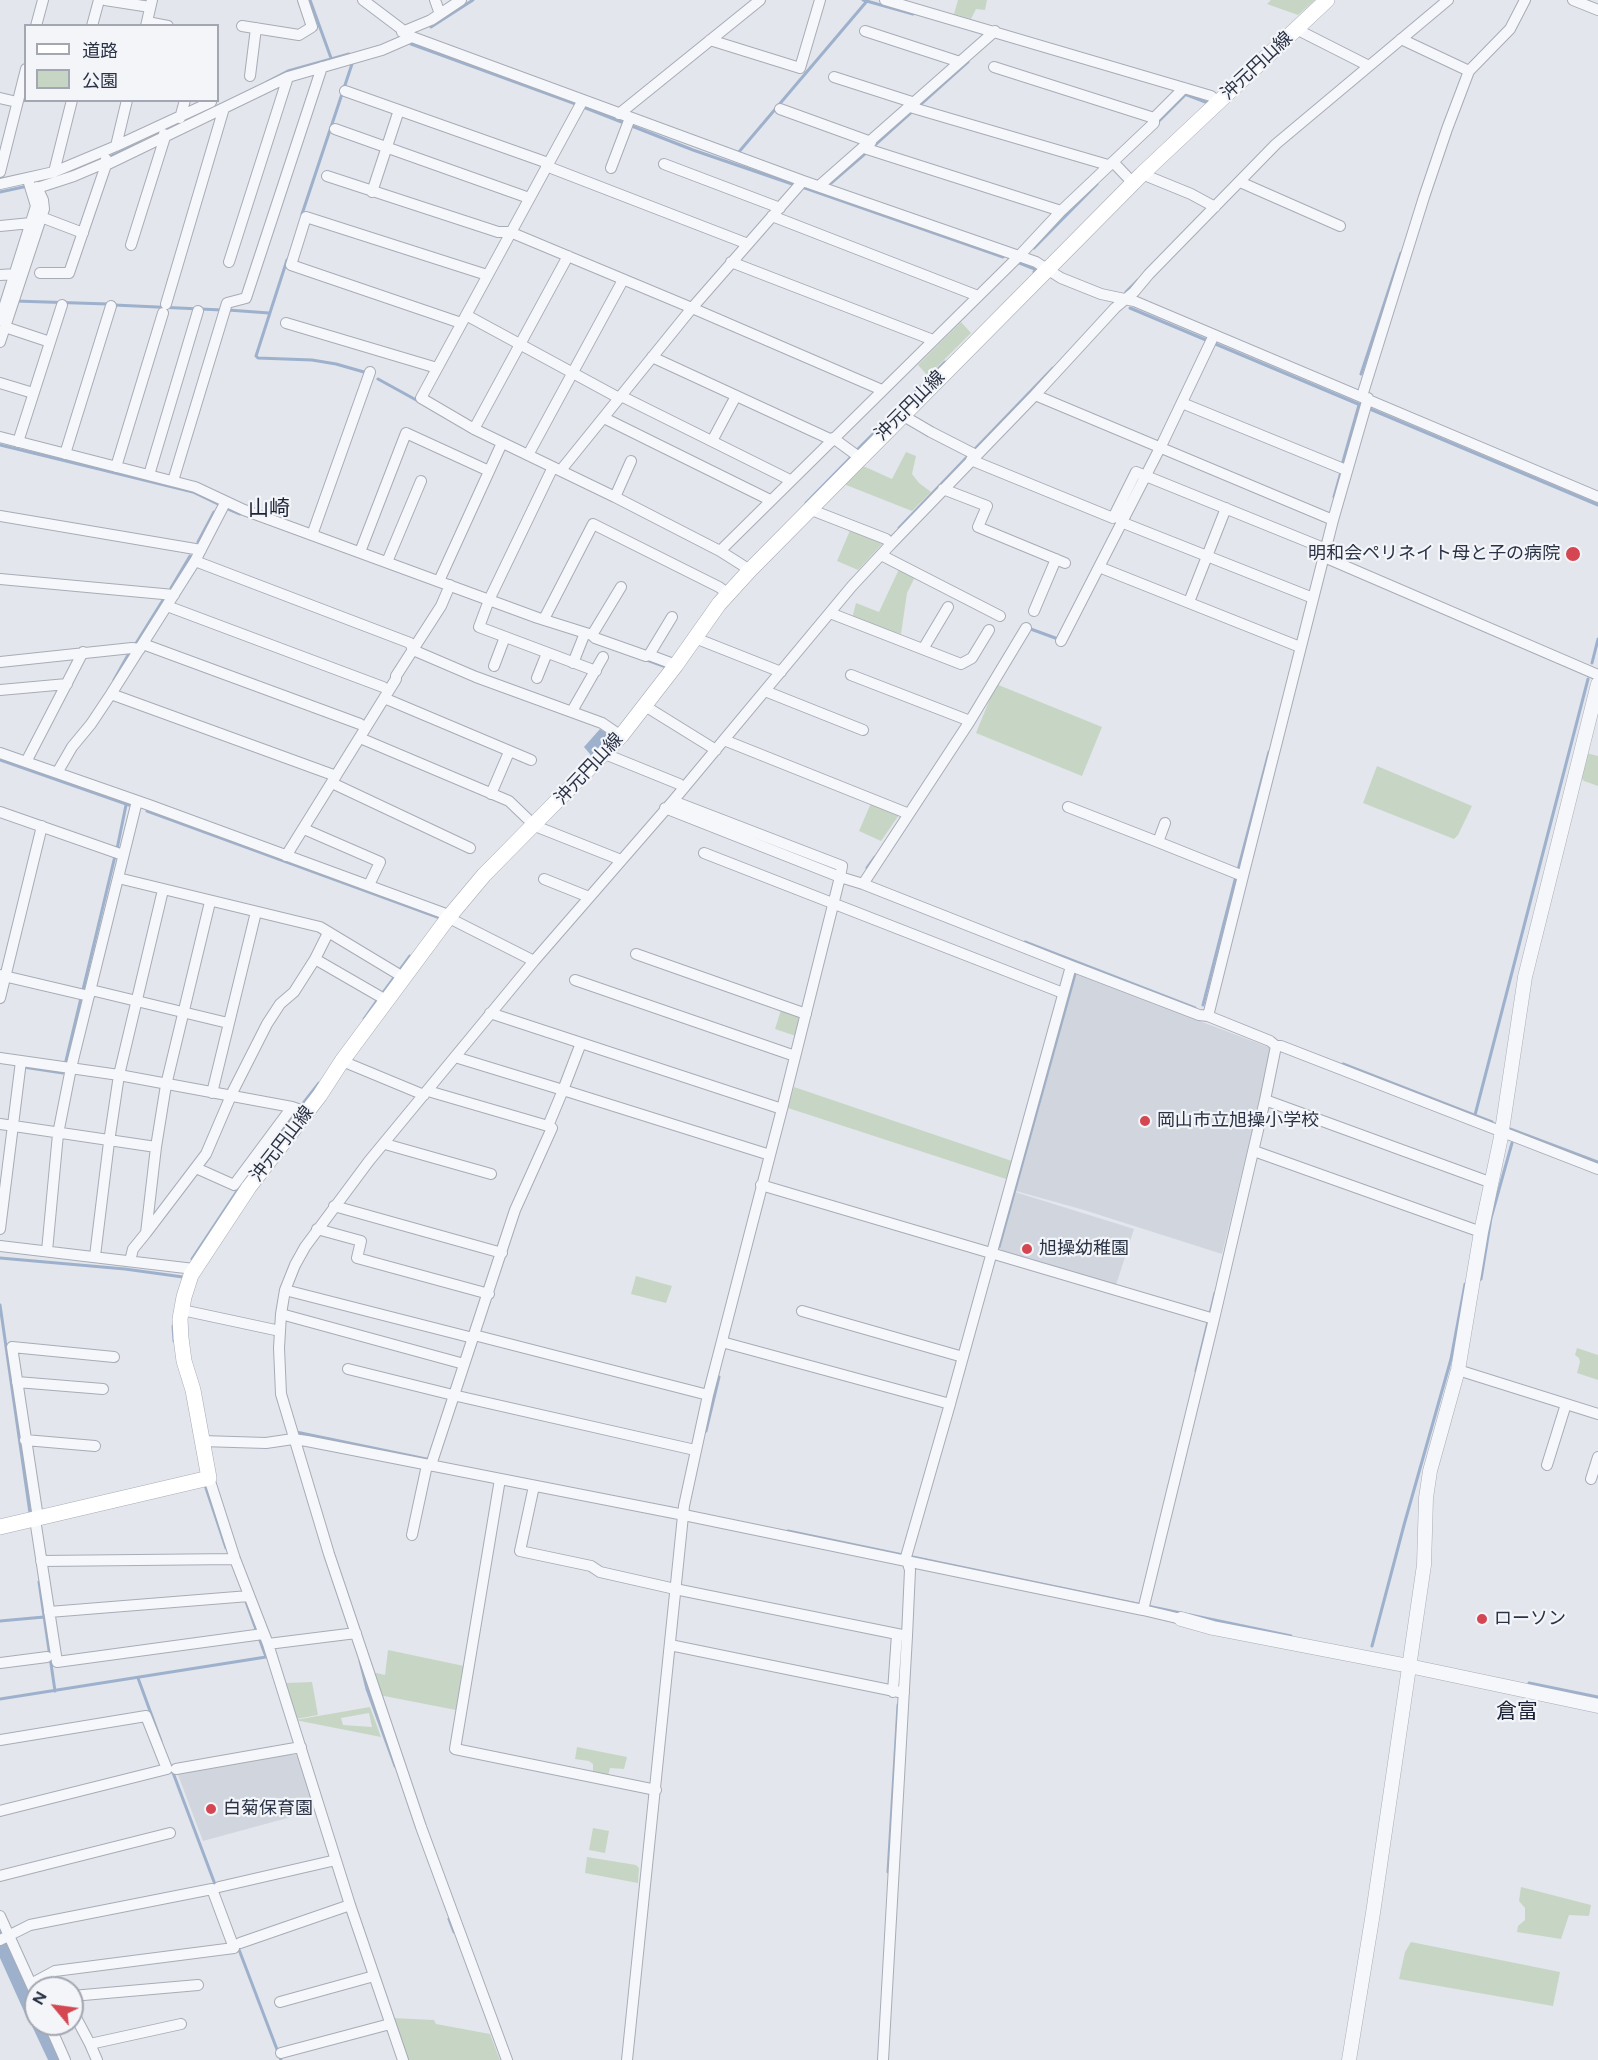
<!DOCTYPE html>
<html>
<head>
<meta charset="utf-8">
<style>
  body { margin:0 }
  #map { position:relative; width:1598px; height:2060px; overflow:hidden; background:#e3e6ec; font-family:Figtree,"Noto Sans JP",sans-serif }
  canvas { display:block }
  .legend { position:absolute; left:24px; top:24px; width:195px; height:78px; box-sizing:border-box; background:#f3f5f9; border:2px solid #a3a7b1; margin:0; padding:8px 10px; list-style:none; font-size:18px; color:#2a3245 }
  .legend li { display:flex; align-items:center; gap:12px; height:30px }
  .legend b { width:30px; border:2px solid #a3a7b1 }
  .north { position:absolute; left:24px; top:1976px; width:60px; height:60px; box-sizing:border-box; background:#f3f5f9; border:2px solid #a3a7b1; border-radius:50%; rotate:299deg; font-size:16px; font-weight:700; line-height:24px; text-align:center; color:#2a3245 }
  .north::after { content:''; display:block; margin:auto; width:21px; height:27px; background:#d34652; clip-path:polygon(50% 0,100% 100%,50% 72%,0 100%) }
</style>
</head>
<body>
<div id="map">
<canvas width="1598" height="2060"></canvas>
<ul class="legend">
<li><b style="height:8px;background:#fff"></b>道路</li>
<li><b style="height:16px;background:#c7d6c4"></b>公園</li>
</ul>
<div class="north">N</div>
</div>
<script>
const ctx = document.querySelector('canvas').getContext('2d');
ctx.lineJoin = 'round';
function fillPath(path, color) {
  ctx.fillStyle = color;
  ctx.fill(path, 'evenodd');
}
function toPath(rows) {
  const path = new Path2D();
  for (const r of rows) {
    path.moveTo(r[0], r[1]);
    for (let i = 2; i < r.length; i += 2) path.lineTo(r[i], r[i + 1]);
  }
  return path;
}
function trace(path, color, width, dash) {
  ctx.strokeStyle = color;
  ctx.lineWidth = width;
  ctx.lineCap = dash ? 'butt' : 'round';
  ctx.setLineDash(dash || []);
  ctx.stroke(path);
}
function label(font, color, halo, rows, align = 'center') {
  ctx.font = font + ' Figtree,"Noto Sans JP",sans-serif';
  ctx.lineWidth = 4.5;
  ctx.setLineDash([]);
  ctx.textBaseline = 'middle';
  ctx.strokeStyle = halo;
  ctx.fillStyle = color;
  for (const [text, x, y, turn = 0] of rows) {
    ctx.save();
    ctx.translate(x, y);
    ctx.rotate((+turn || 0) * Math.PI / 180);
    ctx.textAlign = isNaN(turn) ? turn : align;
    if (halo) ctx.strokeText(text, 0, 0);
    ctx.fillText(text, 0, 0);
    ctx.restore();
  }
}
fillPath(toPath([
  [1080,973,1134,996,1268,1047,1272,1050,1222,1254,1084,1210,1016,1191,1076,975],
  [1015,1192,1134,1229,1116,1285,1001,1250,1000,1248],
  [272,1753,296,1755,303,1759,316,1805,302,1814,203,1841,177,1772]
]), '#d1d5de');
fillPath(toPath([
  [958,0,987,0,985,10,976,9,971,19,954,14],
  [1271,0,1315,0,1298,15,1267,4],
  [961,322,971,333,928,376,918,365],
  [906,452,916,456,912,474,919,483,931,492,912,511,841,483,861,465,892,479],
  [851,528,884,542,858,570,837,561],
  [900,567,916,575,907,593,901,634,852,619,856,603,879,612],
  [996,684,1102,727,1082,776,976,733],
  [1586,753,1598,756,1598,786,1584,781,1580,777],
  [1377,766,1472,806,1458,835,1454,839,1363,803],
  [871,803,899,815,881,841,859,831],
  [781,1010,798,1016,801,1020,796,1036,775,1029],
  [794,1087,1012,1161,1006,1179,788,1108],
  [636,1276,672,1286,666,1303,631,1294],
  [1577,1348,1598,1355,1598,1380,1577,1373,1580,1362,1579,1358,1575,1355],
  [388,1650,464,1666,456,1710,379,1695,372,1672,385,1675],
  [312,1682,318,1715,296,1719,286,1683],
  [370,1707,381,1737,295,1720],
  [369,1713,372,1727,343,1725,341,1718],
  [577,1747,627,1757,624,1769,610,1768,608,1776,593,1773,593,1764,589,1761,575,1759],
  [593,1828,609,1831,605,1853,589,1850],
  [587,1857,636,1865,639,1868,638,1883,585,1873],
  [1521,1887,1591,1905,1589,1916,1569,1915,1561,1939,1517,1932,1518,1926,1525,1920,1525,1908,1519,1901],
  [1411,1942,1560,1972,1553,2006,1399,1979,1405,1952],
  [392,2018,434,2020,436,2024,490,2034,500,2060,406,2060]
]), '#c7d6c4');
fillPath(toPath([
  [600,729,615,738,595,760,584,747]
]), '#9eb1cc');
trace(toPath([
  [310,0,331,58],
  [863,0,913,14],
  [431,27,473,0],
  [411,44,573,103,693,150,795,185],
  [267,82,288,71,349,54],
  [1182,93,1208,103],
  [919,106,968,62],
  [1158,122,1185,95],
  [874,146,914,110],
  [738,153,867,1],
  [107,158,142,142],
  [831,183,867,152],
  [802,187,1003,257],
  [0,192,28,186],
  [302,214,353,61],
  [1034,248,1097,184],
  [287,260,256,356,258,358,312,360,336,364,364,372],
  [1017,262,1037,270,1034,272],
  [1126,292,1138,280],
  [15,301,108,304],
  [114,305,222,310],
  [1130,308,1598,505],
  [228,310,269,313],
  [1361,374,1401,253],
  [378,379,418,401],
  [0,445,193,492,220,505],
  [974,450,1053,368],
  [856,451,945,362],
  [1342,465,1359,405],
  [1334,497,1341,472],
  [806,503,852,456],
  [226,508,240,514],
  [899,528,967,457],
  [198,542,214,512],
  [171,588,190,556],
  [1028,628,1058,639],
  [135,645,163,600],
  [647,660,666,667],
  [1592,663,1598,639],
  [114,680,128,655],
  [0,760,129,805],
  [147,811,440,918],
  [117,849,126,805],
  [867,868,875,857],
  [1238,870,1269,752],
  [1025,942,1195,1008],
  [382,994,410,956],
  [1203,1005,1236,876],
  [364,1019,378,999],
  [1343,1064,1492,1122],
  [23,1067,63,1073,115,856],
  [301,1106,319,1083],
  [1475,1115,1588,679],
  [1510,1129,1598,1162],
  [264,1153,297,1111],
  [999,1247,1075,974],
  [0,1258,125,1269,183,1277],
  [192,1259,247,1176],
  [1479,1280,1481,1279,1491,1218,1512,1143],
  [0,1305,30,1513],
  [173,1326,174,1341],
  [1196,1371,1215,1293],
  [706,1431,719,1377],
  [296,1432,431,1460],
  [205,1485,226,1548],
  [788,1531,1291,1636],
  [39,1582,55,1691],
  [0,1621,44,1617],
  [1372,1646,1404,1525,1451,1359,1465,1284],
  [360,1661,367,1689,395,1766],
  [138,1678,161,1741],
  [1529,1683,1598,1697],
  [0,1699,266,1657,245,1599],
  [172,1770,216,1887],
  [888,1872,898,1705],
  [449,1919,454,1932],
  [238,1947,281,2060]
]), '#9eb1cc', 3);
trace(toPath([
  [0,1936,36,2016],
  [41,2024,58,2060]
]), '#9eb1cc', 18);
const minor = toPath([
  [105,0,150,7],
  [363,0,412,37,803,181,1036,262,1061,278,1101,294,1134,301,1598,497],
  [435,0,440,14],
  [885,0,1184,88,1211,96,1218,102],
  [1573,0,1598,10],
  [147,22,168,26],
  [36,26,43,0],
  [92,26,99,0],
  [146,26,152,0],
  [242,26,299,35,312,27,303,0],
  [1296,29,1369,66],
  [865,31,960,62],
  [402,32,431,20,461,0],
  [1401,39,1469,71],
  [710,40,800,68,820,0],
  [994,67,1154,118],
  [250,76,256,28],
  [834,77,915,103],
  [345,91,548,163],
  [0,98,17,102],
  [583,100,421,398,474,429,615,497,720,551],
  [910,107,1108,165],
  [780,109,871,142],
  [619,114,760,0],
  [180,118,185,100],
  [335,129,529,198],
  [116,146,127,100],
  [864,148,1061,211],
  [1113,162,1133,183],
  [664,164,780,208],
  [106,165,288,77,382,50,412,37],
  [546,166,748,244],
  [611,168,630,118],
  [0,172,26,69],
  [54,172,72,100],
  [1142,174,1191,194,1215,207],
  [327,176,498,232,510,232,692,308,882,390],
  [1240,182,1340,226],
  [0,184,54,172,116,146,211,102],
  [819,186,995,31],
  [31,190,74,176,107,162],
  [372,192,399,110],
  [772,216,978,296],
  [41,217,83,233],
  [0,226,31,223],
  [131,245,165,137,164,134],
  [229,262,288,77],
  [731,262,933,340],
  [40,273,69,273,106,165,106,159],
  [0,275,15,274],
  [166,304,224,108],
  [466,315,619,398],
  [0,320,36,206,29,183],
  [286,323,437,368],
  [461,323,291,265,306,217,487,275],
  [5,327,50,342],
  [0,342,44,209,43,200,37,187],
  [652,357,832,440],
  [0,383,33,393],
  [1035,395,1333,520],
  [621,396,790,480],
  [1362,396,1424,197,1447,129,1469,71,1510,29,1525,0],
  [1182,403,1346,470],
  [902,415,931,432,976,455],
  [604,418,770,500],
  [474,429,568,256],
  [0,437,195,487,244,510,538,618,592,635,595,638,646,656,649,655,676,665],
  [833,438,859,457],
  [712,441,736,396],
  [18,442,62,305],
  [65,454,111,306],
  [528,455,623,280],
  [971,460,1113,518,1136,472,1326,549],
  [116,467,163,313],
  [553,467,489,600,479,627,596,671],
  [561,470,692,308,803,181],
  [149,475,198,311],
  [173,481,227,303,246,298,322,67],
  [943,489,987,506,978,527,1065,563],
  [615,497,631,461],
  [809,509,886,539,891,544,1035,395,1115,308,1134,292,1149,274,1276,144,1448,0],
  [0,516,201,550],
  [1121,522,1313,598],
  [312,535,370,372],
  [360,552,406,433,489,471],
  [881,555,1000,616],
  [1324,557,1598,675],
  [195,561,410,643,413,650,476,677,602,723,621,736],
  [387,562,421,481],
  [1099,567,1300,647],
  [750,570,720,551,1019,256,1061,211,1154,123,1154,118,1184,88],
  [0,579,174,595],
  [439,581,502,443],
  [1189,602,1226,508],
  [167,606,383,687],
  [1034,611,1056,559],
  [830,613,961,664,972,658,989,630],
  [544,619,593,524,719,587,727,593],
  [592,635,621,587],
  [695,638,781,672],
  [1061,641,1163,442,1214,335],
  [143,644,360,724],
  [923,649,948,607],
  [649,655,672,617],
  [0,662,132,648,140,649],
  [573,663,585,633],
  [494,666,505,637],
  [851,675,970,721,1026,628],
  [537,678,547,653],
  [0,690,67,684],
  [765,691,863,730],
  [111,694,336,776],
  [384,698,531,760],
  [645,706,716,750],
  [572,711,603,657],
  [360,738,509,801,535,826,621,860],
  [724,740,909,814],
  [0,753,149,805,443,913,451,919,534,961,673,801,852,586,891,544],
  [605,754,679,784,684,788],
  [26,762,83,652],
  [57,773,72,747,91,724,111,694,195,561,225,503],
  [332,783,470,848],
  [491,794,509,752],
  [673,801,842,866,840,877,863,884],
  [1068,807,1158,842,1165,823],
  [0,812,123,855],
  [304,829,380,862,369,885],
  [1158,842,1243,876,1333,520,1368,398],
  [704,853,1063,993],
  [286,856,396,679,396,676,441,606,450,585],
  [1243,876,1208,1016,1270,1041,1276,1046,1281,1046,1598,1169],
  [118,878,320,927,403,977],
  [544,879,589,897],
  [636,954,806,1014],
  [315,959,386,1000],
  [1071,966,1199,1015,1208,1016],
  [0,975,89,996],
  [575,980,795,1056],
  [91,990,228,1023],
  [0,998,42,826],
  [490,1013,782,1109,840,877,665,808],
  [581,1043,563,1090,770,1155,782,1109],
  [1276,1046,1265,1100,1492,1183],
  [0,1058,119,1075,292,1107,306,1112],
  [342,1061,424,1095],
  [428,1091,548,1126,563,1090,455,1057],
  [212,1093,256,912],
  [0,1124,156,1147],
  [385,1144,491,1174],
  [1254,1151,1481,1232],
  [196,1168,234,1185,292,1107],
  [761,1185,1214,1319,1265,1100],
  [334,1206,502,1253],
  [0,1229,21,1061],
  [317,1229,361,1241,357,1258,489,1294],
  [146,1233,206,1154,233,1091,267,1024,280,1004,294,992,315,959,328,933],
  [0,1246,194,1269],
  [47,1251,58,1134,71,1068,137,801],
  [95,1256,109,1142,119,1075,163,890],
  [130,1261,133,1249,146,1233,156,1147,166,1085,210,902],
  [285,1290,473,1338],
  [182,1310,280,1331],
  [802,1311,963,1357],
  [281,1314,464,1364],
  [474,1335,708,1395],
  [722,1342,950,1404,906,1557,910,1570,907,1636,883,2060],
  [348,1369,453,1395,695,1450],
  [1458,1370,1598,1414],
  [17,1382,103,1389],
  [950,1404,1071,966,863,884,970,721],
  [25,1440,95,1446],
  [202,1441,266,1443,293,1439,307,1441,684,1515,1143,1610],
  [431,1465,515,1210,552,1128,548,1126],
  [1547,1465,1566,1404],
  [209,1478,235,1559,268,1644,350,1905,403,2060],
  [500,1479,455,1749,656,1790],
  [1591,1479,1598,1457],
  [534,1486,520,1551,591,1566,600,1572,675,1589,907,1636],
  [38,1518,12,1347,114,1357],
  [35,1519,57,1662,263,1634],
  [412,1535,427,1465],
  [41,1561,235,1559],
  [49,1612,249,1596],
  [1181,1619,1143,1610,1214,1319],
  [268,1644,356,1633],
  [670,1645,904,1693],
  [0,1663,47,1657],
  [893,1692,897,1634],
  [0,1740,146,1716,167,1769,0,1811],
  [176,1769,301,1747],
  [0,1876,170,1833],
  [219,1887,336,1860],
  [0,1916,36,1995],
  [0,1940,30,1925,212,1889,234,1948,55,1971,31,1984],
  [240,1943,350,1905],
  [72,1996,198,1985],
  [280,2002,374,1976],
  [72,2010,90,2044],
  [49,2024,65,2060],
  [281,2053,390,2024],
  [97,2060,90,2044,181,2024],
  [507,2060,421,1827,329,1554,281,1394,279,1348,281,1314,285,1290,295,1265,305,1247,369,1161,534,961],
  [627,2060,684,1506,708,1395,770,1155]
]);
const tertiary = toPath([
  [1181,1619,1213,1628,1409,1666,1598,1706],
  [1349,2060,1373,1913,1424,1565,1426,1498,1430,1471,1458,1370,1481,1232,1501,1137,1525,977,1598,684]
]);
const secondary = toPath([
  [0,1527,209,1478,193,1390,184,1361,181,1338,180,1319,184,1297,191,1275,249,1187,320,1095,342,1061,448,918,484,875,621,736,676,665,719,604,750,570,1142,174,1327,0]
]);
trace(minor, '#a8acb7', 12);
trace(tertiary, '#a8acb7', 15);
trace(secondary, '#a8acb7', 16);
trace(minor, '#f6f7fa', 10);
trace(tertiary, '#f6f7fa', 14);
trace(secondary, '#fff', 15);
for (const [x, y, r, color] of [
  [1573,554,8,"#d34652"],
  [1145,1121,6,"#d34652"],
  [1027,1249,6,"#d34652"],
  [1482,1619,6,"#d34652"],
  [211,1809,6,"#d34652"]
]) {
  const dot = new Path2D();
  dot.arc(x, y, r, 0, 2 * Math.PI);
  ctx.fillStyle = color;
  ctx.fill(dot);
  trace(dot, '#f3f5f9', 2);
}
label('18px', '#2a3245', '#f3f5f9', [
  ["沖元円山線",1257,66,-43],
  ["沖元円山線",910,406,-45],
  ["沖元円山線",589,769,-47],
  ["沖元円山線",282,1144,-52]
]);
label('18px', '#2a3245', '#f3f5f9', [
  ["明和会ペリネイト母と子の病院",1560,554,"right"],
  ["岡山市立旭操小学校",1157,1121],
  ["旭操幼稚園",1039,1249],
  ["ローソン",1494,1619],
  ["白菊保育園",223,1809]
], 'left');
label('21px', '#1c2336', '#f3f5f9', [
  ["山崎",269,509],
  ["倉富",1517,1712]
]);
</script>
</body>
</html>
